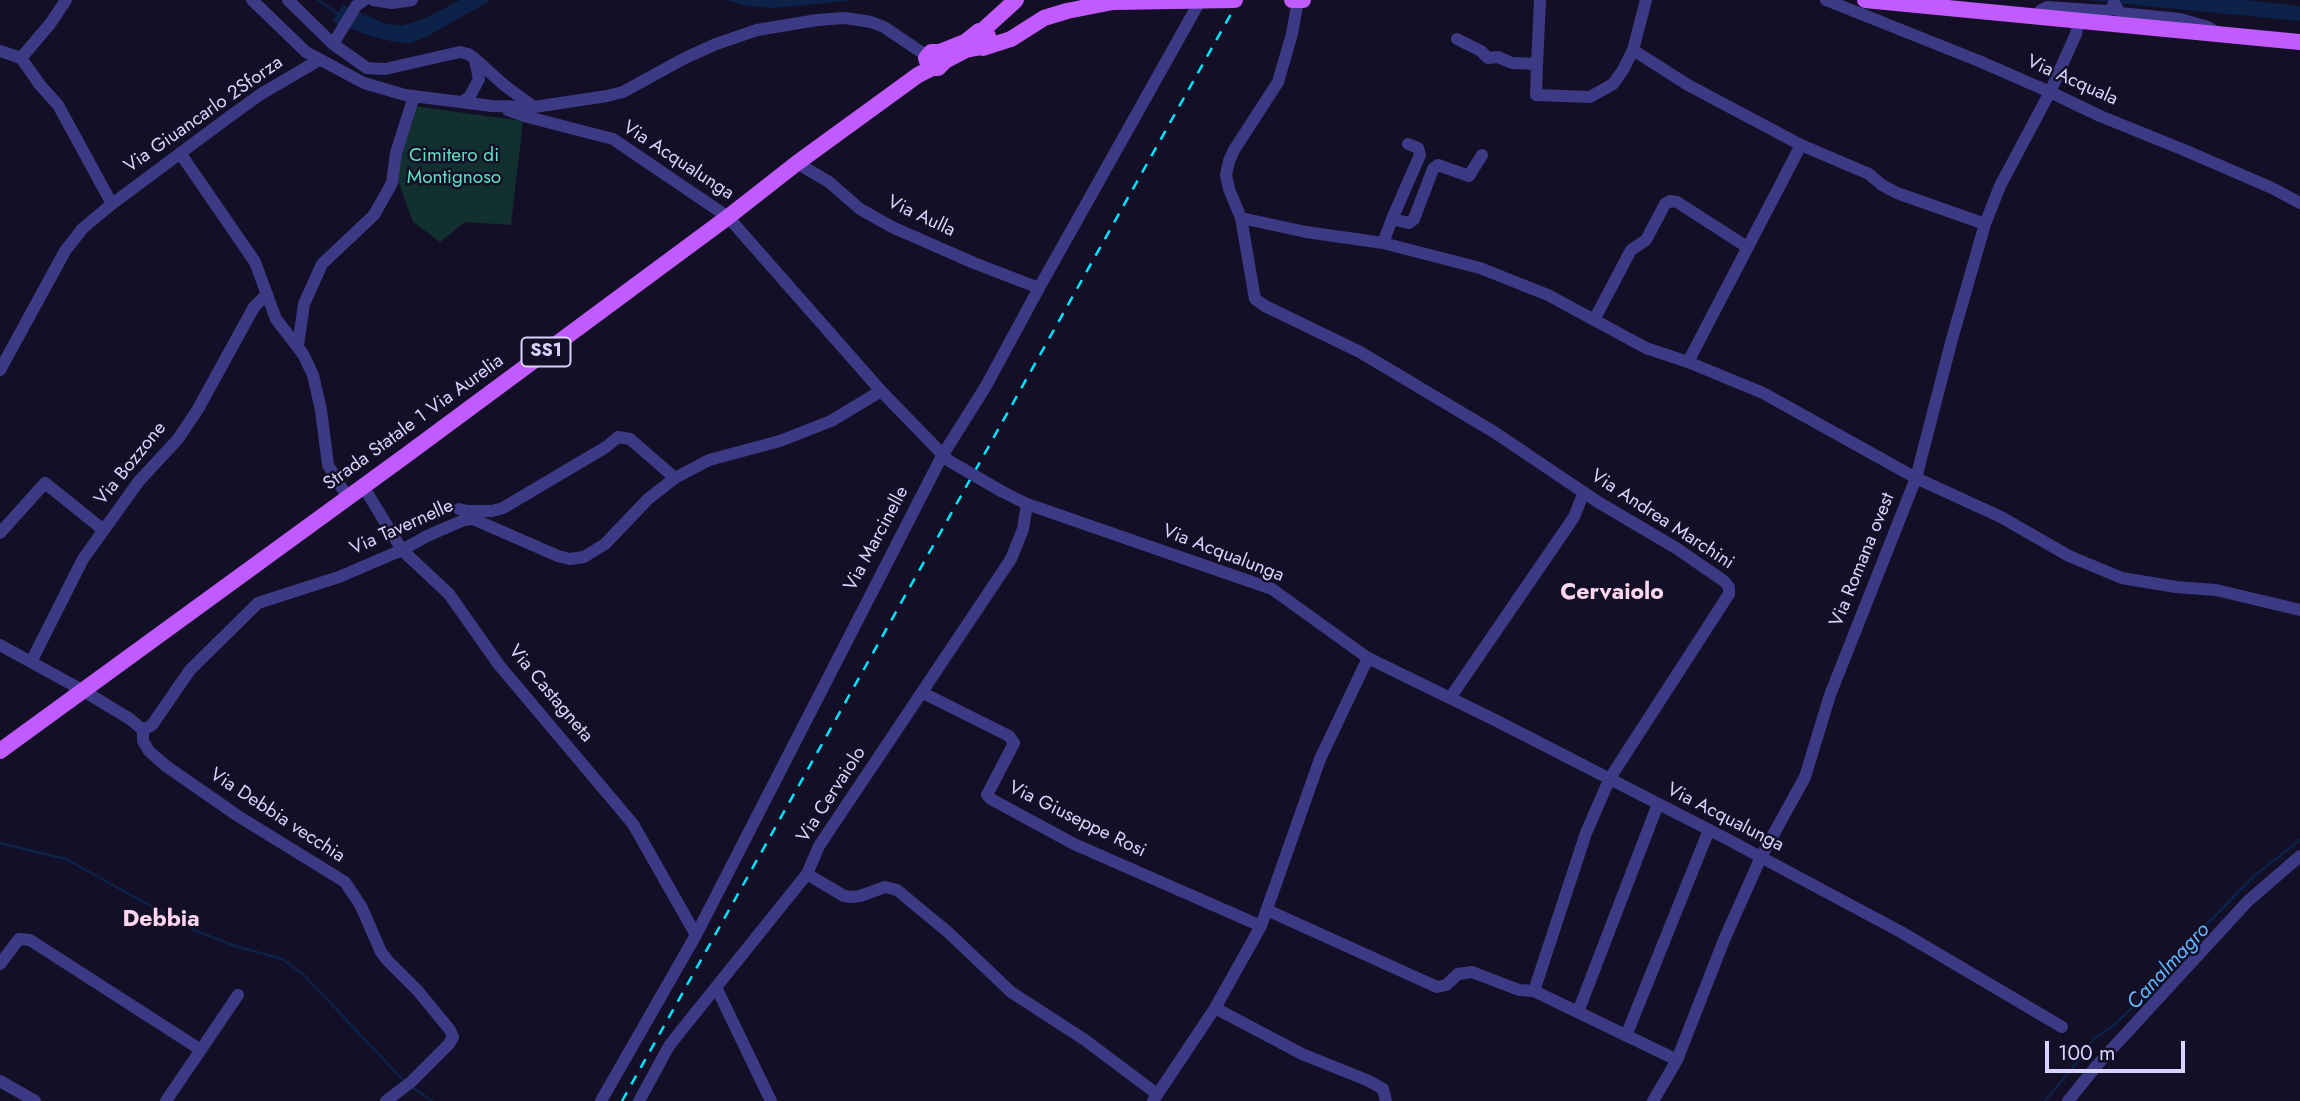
<!DOCTYPE html>
<html>
<head>
<meta charset="utf-8">
<style>
  body { margin:0 }
  #map { position:relative; width:2300px; height:1101px; overflow:hidden; background:#130f26; font-family:Jost,sans-serif }
  canvas { display:block }
  .scale { position:absolute; left:2045px; top:1041px; width:140px; height:32px; box-sizing:border-box; border:4px solid #d9d4ff; border-top:0; padding-left:9px; font-size:21px; line-height:24px; white-space:nowrap; color:#d9d4ff; -webkit-text-stroke:5px #130f26; paint-order:stroke }
</style>
</head>
<body>
<div id="map">
<canvas width="2300" height="1101"></canvas>
<div class="scale">100 m</div>
</div>
<script>
const ctx = document.querySelector('canvas').getContext('2d');
ctx.lineJoin = 'round';
function fillPath(path, color) {
  ctx.fillStyle = color;
  ctx.fill(path, 'evenodd');
}
function toPath(rows) {
  const path = new Path2D();
  for (const r of rows) {
    path.moveTo(r[0], r[1]);
    for (let i = 2; i < r.length; i += 2) path.lineTo(r[i], r[i + 1]);
  }
  return path;
}
function trace(path, color, width, dash) {
  ctx.strokeStyle = color;
  ctx.lineWidth = width;
  ctx.lineCap = dash ? 'butt' : 'round';
  ctx.setLineDash(dash || []);
  ctx.stroke(path);
}
function label(font, color, halo, rows, align = 'center') {
  ctx.font = font + ' Jost,sans-serif';
  ctx.lineWidth = 5;
  ctx.setLineDash([]);
  ctx.textBaseline = 'middle';
  ctx.strokeStyle = halo;
  ctx.fillStyle = color;
  for (const [text, x, y, turn = 0] of rows) {
    ctx.save();
    ctx.translate(x, y);
    ctx.rotate((+turn || 0) * Math.PI / 180);
    ctx.textAlign = isNaN(turn) ? turn : align;
    if (halo) ctx.strokeText(text, 0, 0);
    ctx.fillText(text, 0, 0);
    ctx.restore();
  }
}
fillPath(toPath([
  [414,106,523,121,511,225,465,222,440,242,413,222,397,178,399,147]
]), '#12302f');
fillPath(toPath([
  [460,0,491,0,430,35,411,43,394,42,371,36,332,22,343,5,384,23,402,26,423,19],
  [726,0,857,0,775,8,747,6],
  [2085,0,2247,0,2300,6,2300,21]
]), '#0c2248');
trace(toPath([
  [318,0,338,14],
  [0,843,66,859,194,930,235,946,282,959,303,974,404,1081],
  [412,1087,432,1101],
  [2045,1101,2079,1060,2094,1039,2114,1025,2132,1008,2200,931,2253,877,2300,840]
]), '#0c2248', 2.5);
trace(toPath([
  [252,0,306,52,364,83,405,95,492,106,534,107,607,96,623,92,685,58,716,44,757,30,817,20,845,18,871,22,884,27,927,56],
  [288,0,333,44,367,68,385,69,460,52,468,54,474,58,504,85,534,107],
  [373,0,392,3,412,0],
  [1298,0,1292,34,1278,82,1234,150,1229,161,1226,175,1229,189,1241,218,1255,299,1265,306,1360,352,1494,432,1598,502,1676,548,1724,581,1729,587,1729,594,1610,778,1586,833,1534,991],
  [1826,0,1979,61,2050,92,2100,116,2184,150,2272,188,2300,203],
  [2114,3,2120,13,2180,19,2208,27,2216,32],
  [2039,17,2041,10,2047,7,2106,11,2112,9,2114,3],
  [1457,39,1481,51,1488,58,1498,57,1512,63,1537,64,1536,95,1590,97,1613,84,1623,70,1633,50,1646,0],
  [333,44,356,6,364,0],
  [1633,50,1688,85,1801,145,1869,174,1882,185,1897,193,1985,224],
  [0,51,21,58],
  [21,58,40,85,58,105,112,204],
  [21,58,50,24,66,0],
  [1537,64,1540,0],
  [462,102,470,96,479,79,475,60],
  [508,110,524,116,613,139,728,217,881,391,948,460],
  [180,153,255,262,276,319,303,354,313,375,321,410,328,465,348,498],
  [797,163,829,182,860,209,892,227,974,263,1039,288],
  [1241,218,1306,232,1383,243,1480,268,1548,295,1646,348,1688,362,1763,393,1916,478,2001,517,2069,556,2122,578,2176,587,2216,590,2300,610],
  [1392,219,1420,155,1418,148,1408,144],
  [1383,243,1392,219,1409,223,1414,219,1433,169,1438,165,1469,176,1482,155],
  [1594,320,1631,250,1646,240,1665,204,1670,201,1677,202,1747,247],
  [298,346,304,304,322,264,374,215,392,183,396,153,414,96],
  [1688,362,1801,145],
  [0,370,65,251,83,228,112,204,229,117,261,94,319,60],
  [363,486,402,550,449,594,499,665,633,824,696,935],
  [1001,491,1027,504,1272,589,1368,658,1493,719,1727,839,1901,932,2062,1027],
  [459,509,468,511,492,511,503,508,606,447,618,437,630,439,675,478],
  [0,533,45,483,101,528,105,527],
  [0,645,82,690,130,719,143,730,152,725,190,670,258,603,339,577,402,550,427,536,464,520,473,519,558,556,570,559,584,557,605,544,648,499,675,478,709,460,780,441,831,421,881,391],
  [31,662,83,559,139,481,178,439,198,409,254,307,267,294],
  [923,693,1009,736,1014,743,987,795,991,799,1074,844,1261,926],
  [1450,698,1574,517,1584,492],
  [143,730,143,741,149,751,166,766,238,816,345,882,361,906,381,952,388,961,418,991,450,1030,453,1037,449,1044,411,1082,386,1101],
  [807,874,844,896,851,897,860,896,885,887,897,890,949,933,1011,992,1085,1040,1157,1094],
  [1267,910,1437,987,1446,985,1458,974,1472,972,1519,990,1534,991,1677,1060],
  [0,964,19,939,30,940,201,1050],
  [716,987,771,1101],
  [1215,1008,1302,1054,1369,1081,1383,1089,1386,1101],
  [1578,1012,1658,804],
  [1626,1036,1709,830],
  [0,1081,35,1101],
  [166,1101,238,995],
  [601,1101,696,935,942,456,986,386,1039,288,1200,1],
  [639,1101,669,1046,680,1032,807,874,819,846,1011,559,1023,529,1027,504],
  [1153,1101,1215,1008,1261,926,1320,759,1368,658],
  [1653,1101,1677,1060,1724,940,1761,857,1805,777,1830,695,1916,478,1952,339,1985,224,2000,186,2050,92,2076,34,2078,22],
  [2068,1101,2098,1064,2248,901,2300,856]
]), '#3d3a85', 12);
trace(toPath([
  [1292,0,1303,0],
  [1865,0,2300,42],
  [979,31,984,32,988,36,989,42,986,46,966,50,945,61,938,68,932,68,928,64,926,58,931,52,940,52,965,42,979,31],
  [982,31,1016,0],
  [983,48,1011,39,1044,18,1067,11,1113,2,1235,0],
  [0,751,405,456,728,217,797,163,918,75,932,68]
]), '#c25bff', 16);
trace(toPath([
  [622,1101,1232,12]
]), '#00e5ff', 2.5, [10, 9]);
trace(toPath([
  [951,462,1001,491]
]), '#3d3a85', 12);
for (const [x, y, w] of [
  [546,352,49]
]) {
  const box = new Path2D();
  box.roundRect(x - w / 2, y - 14.5, w, 29, 5);
  ctx.fillStyle = '#130f26';
  ctx.fill(box);
  trace(box, '#d9d4ff', 2);
}
label('bold 18px', '#d9d4ff', null, [
  ["SS1",546,352]
]);
label('19px', '#d9d4ff', '#130f26', [
  ["Via Acquala",2072,81,24],
  ["Via Giuancarlo 2Sforza",204,115,-35],
  ["Via Acqualunga",678,161,33],
  ["Via Aulla",921,217,25],
  ["Strada Statale 1 Via Aurelia",414,423,-36],
  ["Via Bozzone",131,464,-51],
  ["Via Andrea Marchini",1662,520,33],
  ["Via Tavernelle",402,528,-24],
  ["Via Marcinelle",877,539,-62],
  ["Via Acqualunga",1223,554,21],
  ["Via Romana ovest",1863,560,-68],
  ["Via Castagneta",550,694,50],
  ["Via Cervaiolo",832,795,-57],
  ["Via Debbia vecchia",277,816,33],
  ["Via Acqualunga",1725,818,27],
  ["Via Giuseppe Rosi",1077,820,26]
]);
label('19px', '#5fe0c0', '#130f26', [
  ["Cimitero di",454,156],
  ["Montignoso",454,178]
]);
label('italic 21px', '#62b6ff', '#130f26', [
  ["Canalmagro",2169,967,-47]
]);
label('bold 23px', '#ffd6f0', '#130f26', [
  ["Cervaiolo",1612,593],
  ["Debbia",161,920]
]);
</script>
</body>
</html>
